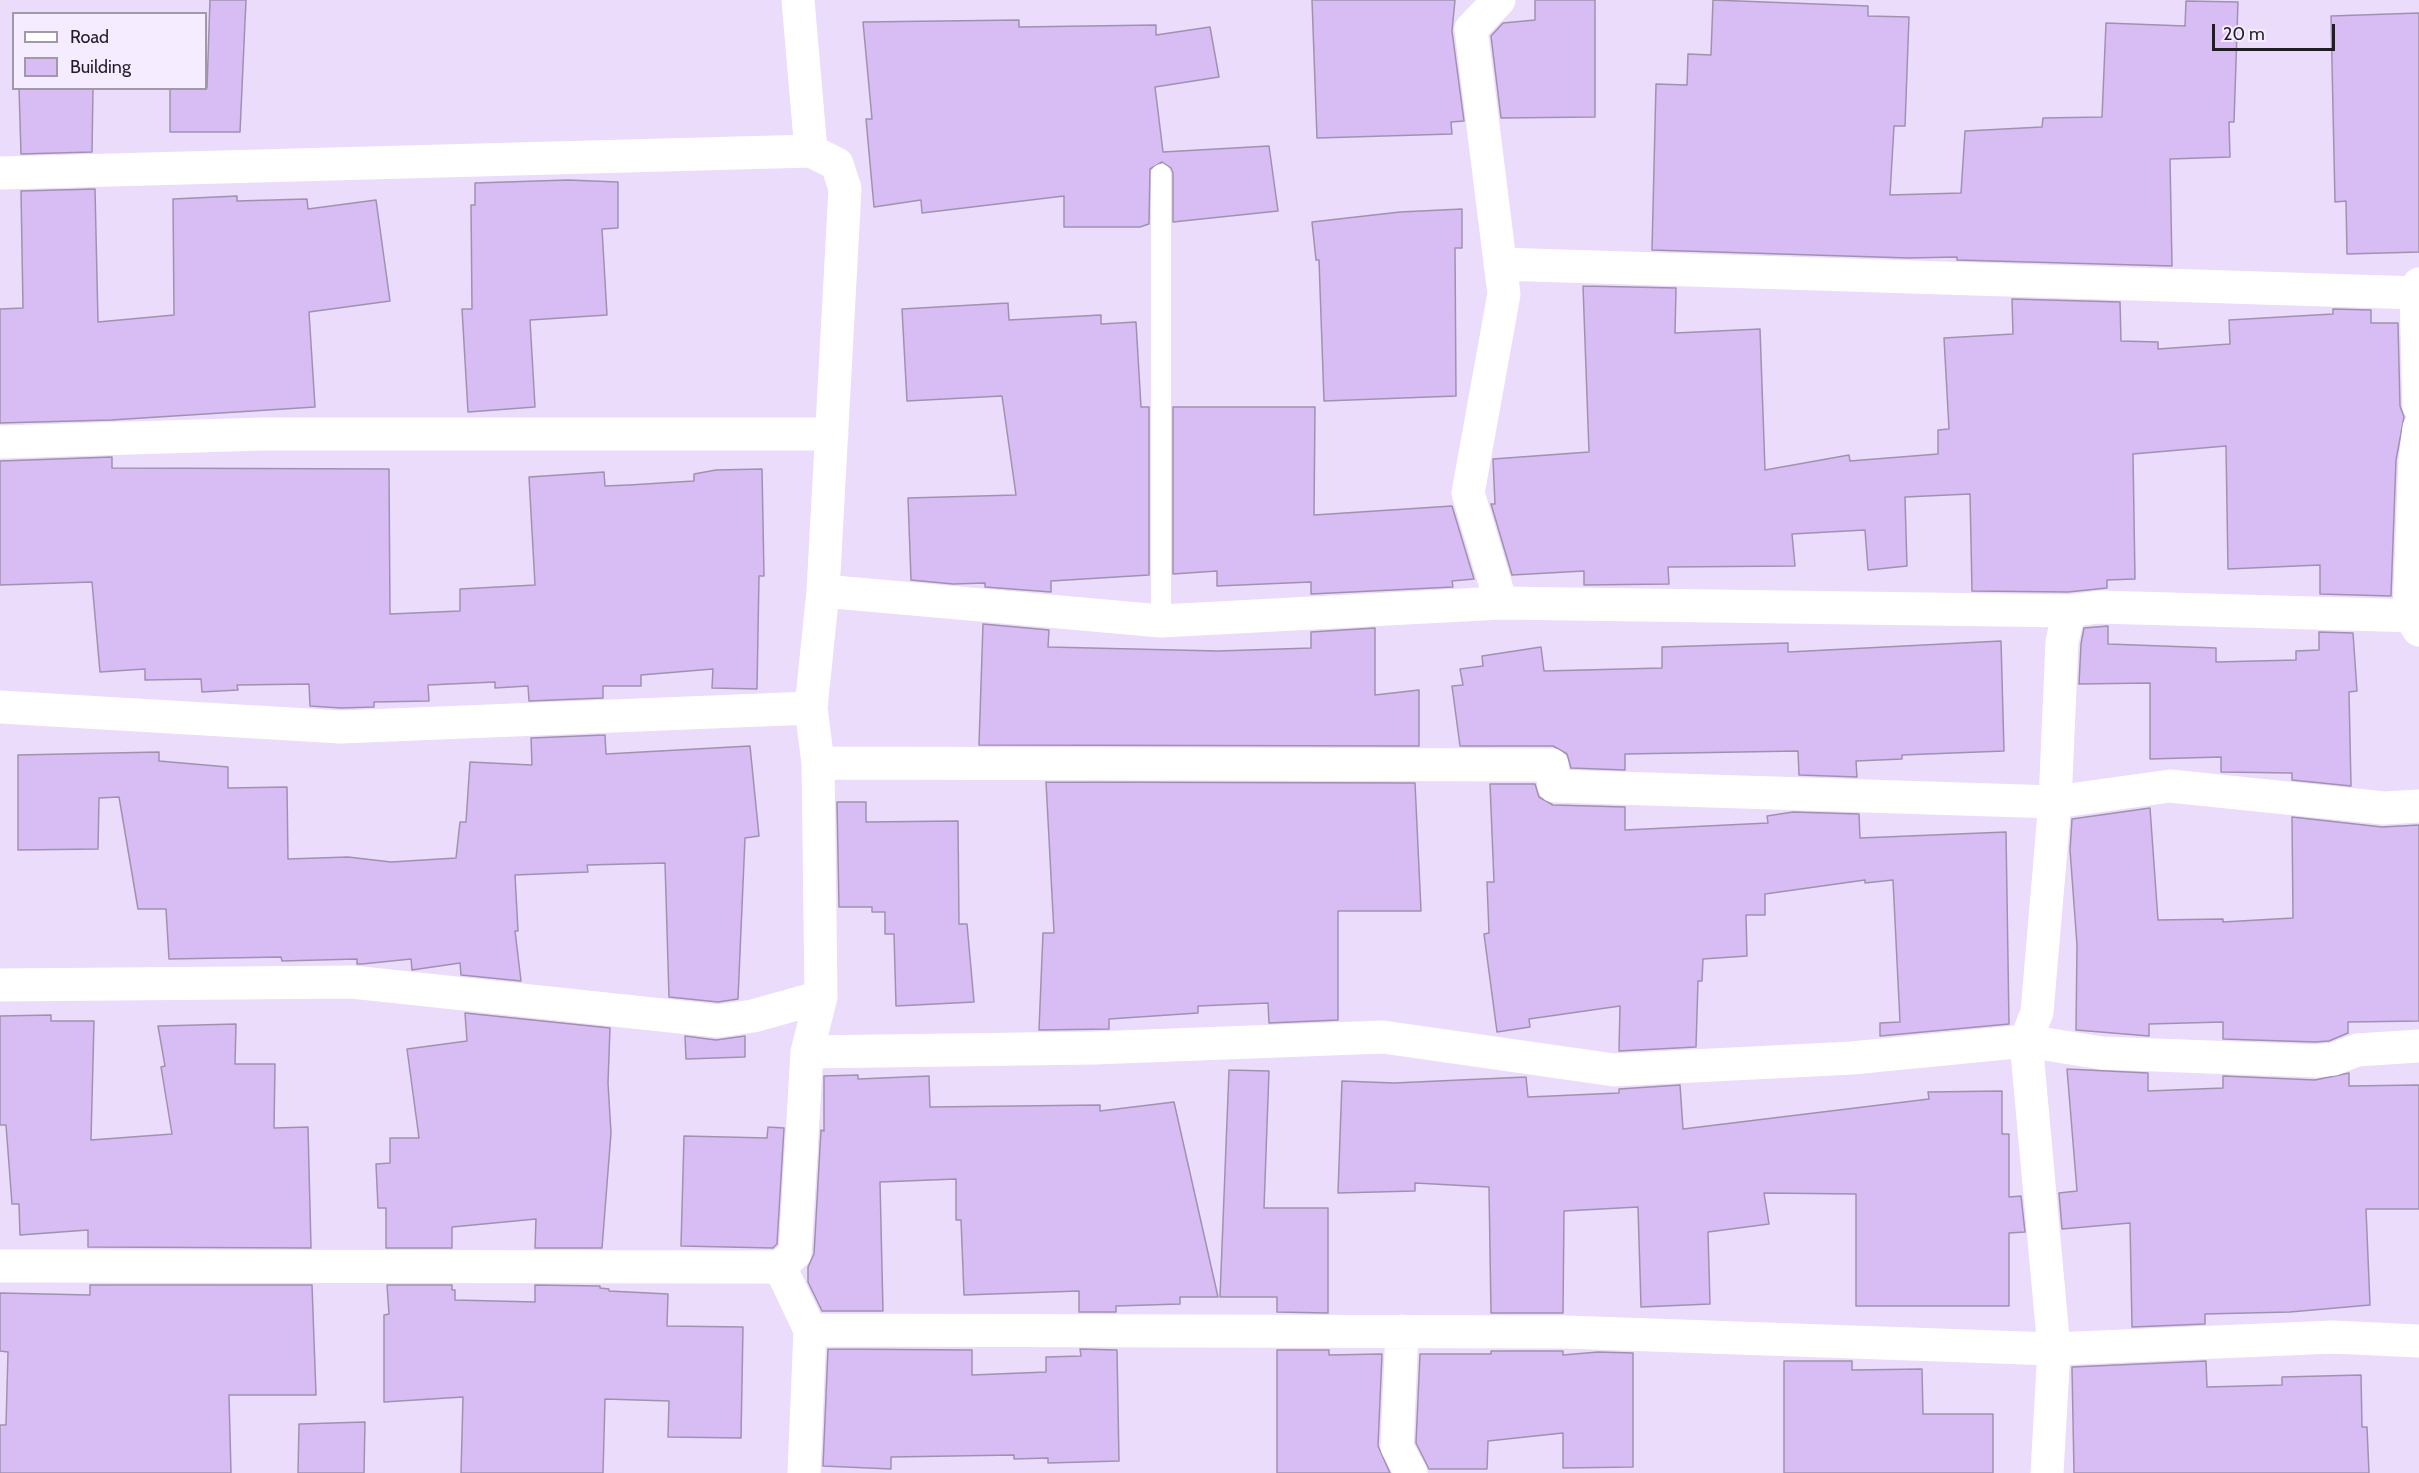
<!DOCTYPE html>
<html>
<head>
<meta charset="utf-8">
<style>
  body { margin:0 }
  #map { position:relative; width:2419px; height:1473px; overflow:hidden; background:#ebdcfb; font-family:Cabin,sans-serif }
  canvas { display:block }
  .legend { position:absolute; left:12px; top:12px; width:195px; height:78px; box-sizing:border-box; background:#f5edff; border:2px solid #a199a9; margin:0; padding:8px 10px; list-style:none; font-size:18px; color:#221c27 }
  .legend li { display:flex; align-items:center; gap:12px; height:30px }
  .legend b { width:30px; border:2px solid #a199a9 }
  .scale { position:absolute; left:2212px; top:24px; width:123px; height:27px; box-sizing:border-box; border:3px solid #221c27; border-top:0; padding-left:8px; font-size:18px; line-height:21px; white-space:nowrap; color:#221c27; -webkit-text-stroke:4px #f5edff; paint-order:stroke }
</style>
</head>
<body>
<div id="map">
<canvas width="2419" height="1473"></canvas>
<ul class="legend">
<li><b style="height:8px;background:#fff"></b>Road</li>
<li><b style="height:16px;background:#d7bdf4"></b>Building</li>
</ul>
<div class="scale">20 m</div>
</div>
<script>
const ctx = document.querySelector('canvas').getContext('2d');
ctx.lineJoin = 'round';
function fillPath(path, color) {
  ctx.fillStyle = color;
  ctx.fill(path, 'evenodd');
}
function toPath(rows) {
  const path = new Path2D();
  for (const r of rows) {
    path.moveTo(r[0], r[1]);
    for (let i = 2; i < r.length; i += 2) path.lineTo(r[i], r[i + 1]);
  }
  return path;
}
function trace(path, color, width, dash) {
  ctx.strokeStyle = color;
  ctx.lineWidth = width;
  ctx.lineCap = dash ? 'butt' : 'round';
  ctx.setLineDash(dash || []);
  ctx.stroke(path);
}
const building = toPath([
  [210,0,246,0,240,132,170,132,170,88,207,88,210,0],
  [1312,0,1455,0,1452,31,1464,121,1451,122,1452,134,1317,138,1312,0],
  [1535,0,1595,0,1595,117,1501,118,1491,36,1503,23,1535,20,1535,0],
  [1713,0,1868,6,1868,16,1909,17,1905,126,1894,126,1890,195,1961,193,1965,131,2042,127,2043,118,2102,117,2106,23,2185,26,2186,1,2238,2,2234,122,2229,122,2230,157,2170,159,2172,266,1957,260,1957,257,1909,258,1652,250,1656,84,1687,85,1688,54,1711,55,1713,0],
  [2419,13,2419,252,2347,254,2346,201,2335,202,2331,16,2419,13],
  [1019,20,1019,27,1156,25,1156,35,1210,27,1219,77,1155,87,1163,152,1269,146,1278,211,1173,222,1173,173,1171,168,1162,162,1150,169,1149,224,1140,227,1064,227,1064,196,922,213,921,200,874,207,866,119,872,119,863,22,1019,20],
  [19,88,93,88,92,152,21,154,19,88],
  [568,180,618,182,618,228,602,229,607,315,530,320,535,407,468,412,462,309,472,309,471,205,475,205,475,183,568,180],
  [95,189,98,322,174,315,173,199,237,196,237,201,307,199,308,209,376,200,390,301,309,312,315,407,111,420,0,423,0,309,23,308,21,191,95,189],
  [1462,209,1462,248,1455,248,1456,396,1324,401,1319,260,1316,260,1312,222,1400,212,1462,209],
  [1583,286,1676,288,1675,333,1760,329,1765,470,1849,455,1850,461,1938,454,1938,430,1949,429,1944,338,2013,334,2012,299,2120,302,2121,341,2158,342,2158,349,2230,344,2229,320,2333,314,2333,309,2371,310,2371,323,2398,323,2400,406,2404,417,2396,460,2391,596,2320,594,2320,565,2228,569,2226,446,2133,454,2135,579,2107,580,2107,588,2068,592,1972,591,1970,494,1905,497,1907,566,1868,570,1865,530,1792,534,1795,566,1668,567,1669,584,1584,585,1584,571,1512,575,1491,504,1495,504,1493,459,1589,452,1583,286],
  [1008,303,1009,320,1101,315,1101,324,1136,322,1141,407,1149,407,1149,575,1051,581,1051,592,985,587,985,583,953,584,911,580,908,498,1016,495,1002,396,907,401,902,309,1008,303],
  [1173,407,1315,407,1314,515,1452,506,1474,579,1452,581,1453,587,1311,594,1311,582,1217,586,1217,571,1173,574,1173,407],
  [112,457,112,468,389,469,390,614,460,611,460,589,535,585,529,477,604,472,605,486,629,485,694,481,694,474,716,470,762,469,764,576,759,576,757,689,712,688,713,669,641,675,641,686,603,686,603,698,529,701,528,686,495,688,495,682,428,685,429,701,374,702,374,707,341,708,310,706,309,684,237,685,238,690,202,692,201,679,145,680,145,669,100,672,92,582,0,585,0,461,112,457],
  [983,624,1049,630,1048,647,1218,651,1311,648,1311,632,1375,628,1375,695,1419,690,1419,746,979,745,983,624],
  [2108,626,2108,644,2216,648,2216,662,2296,660,2296,651,2319,650,2319,632,2353,633,2357,691,2349,692,2351,786,2292,780,2292,773,2221,772,2221,757,2150,759,2150,683,2079,684,2081,644,2084,628,2108,626],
  [2001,641,2004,751,1902,755,1902,759,1856,761,1857,777,1799,775,1798,751,1625,754,1625,770,1571,768,1567,754,1553,746,1460,746,1452,686,1463,685,1460,669,1483,666,1482,656,1541,647,1544,671,1662,668,1662,647,1788,643,1788,652,2001,641],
  [605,735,606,754,750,746,759,836,745,838,738,999,718,1002,669,997,665,863,587,865,588,872,515,875,518,931,515,931,521,981,461,975,460,963,412,970,411,959,362,964,357,964,357,959,282,961,281,957,169,959,166,909,138,909,119,797,99,798,98,849,18,850,18,755,159,752,159,761,228,767,228,788,287,787,288,859,348,857,391,862,456,858,460,822,466,822,470,762,532,765,531,738,605,735],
  [1046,782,1415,783,1421,911,1338,911,1338,1020,1269,1023,1268,1003,1198,1006,1198,1013,1109,1019,1109,1029,1039,1030,1043,933,1054,933,1046,782],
  [1490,784,1535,784,1539,797,1553,805,1625,807,1625,830,1768,823,1767,816,1793,812,1859,814,1860,838,2006,832,2009,1024,1880,1036,1880,1023,1900,1022,1893,880,1865,883,1865,880,1765,894,1765,915,1746,915,1747,956,1703,959,1702,981,1698,981,1696,1047,1619,1051,1620,1006,1529,1019,1530,1027,1497,1032,1484,934,1489,933,1487,882,1494,882,1490,784],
  [837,802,866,802,866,822,958,821,959,924,967,924,974,1002,896,1006,894,934,885,934,885,912,872,912,872,907,839,907,837,802],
  [2150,808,2158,920,2223,919,2223,922,2293,918,2292,817,2382,827,2419,825,2419,1021,2348,1022,2348,1033,2329,1041,2315,1042,2223,1039,2223,1022,2149,1024,2149,1036,2076,1030,2077,945,2070,850,2072,819,2150,808],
  [465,1013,610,1028,608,1083,611,1133,602,1248,535,1248,536,1219,452,1227,452,1248,386,1248,386,1208,378,1208,376,1164,390,1163,390,1138,419,1138,407,1049,467,1041,465,1013],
  [51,1015,51,1021,94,1021,91,1140,172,1134,161,1067,165,1066,158,1026,236,1024,235,1064,275,1064,274,1128,308,1127,311,1248,88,1247,88,1230,20,1235,19,1204,12,1204,6,1125,0,1125,0,1016,51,1015],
  [685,1036,716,1040,745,1036,745,1057,686,1059,685,1036],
  [2067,1069,2148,1073,2148,1091,2223,1088,2223,1076,2315,1080,2349,1073,2349,1086,2419,1085,2419,1209,2366,1209,2370,1305,2290,1312,2205,1314,2205,1324,2132,1327,2130,1223,2062,1229,2059,1193,2077,1191,2067,1069],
  [1229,1070,1269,1071,1264,1208,1328,1208,1328,1313,1277,1312,1277,1297,1220,1297,1229,1070],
  [858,1075,858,1079,929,1076,930,1107,1100,1105,1100,1111,1174,1102,1218,1297,1180,1297,1180,1304,1116,1306,1116,1312,1079,1312,1079,1291,964,1295,961,1220,956,1220,956,1179,880,1182,883,1311,822,1311,808,1282,808,1267,814,1254,821,1130,824,1131,824,1076,858,1075],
  [1526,1077,1528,1097,1619,1093,1619,1089,1680,1085,1683,1129,1929,1099,1928,1092,2002,1091,2002,1134,2009,1134,2009,1197,2021,1196,2025,1232,2009,1233,2009,1306,1856,1306,1856,1194,1764,1193,1769,1224,1708,1232,1710,1304,1641,1307,1638,1207,1564,1211,1563,1313,1491,1313,1489,1187,1415,1183,1415,1191,1338,1193,1342,1081,1394,1083,1526,1077],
  [768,1127,784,1128,777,1244,773,1248,681,1246,684,1136,767,1138,768,1127],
  [90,1285,312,1285,316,1395,229,1395,231,1473,0,1473,0,1425,6,1425,8,1352,0,1351,0,1293,90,1295,90,1285],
  [387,1285,452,1285,452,1290,455,1290,455,1300,535,1302,535,1285,600,1286,600,1288,609,1289,609,1291,668,1294,667,1326,743,1327,741,1438,668,1437,669,1401,605,1399,603,1473,461,1473,463,1397,384,1402,384,1315,389,1314,387,1285],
  [828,1349,972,1350,972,1375,1046,1372,1046,1357,1081,1356,1080,1349,1117,1350,1119,1461,1048,1463,1048,1458,1014,1459,1014,1455,891,1457,891,1469,823,1466,828,1349],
  [1277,1350,1329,1350,1329,1355,1382,1354,1378,1446,1390,1473,1277,1473,1277,1350],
  [1491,1351,1563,1351,1563,1355,1598,1352,1633,1353,1633,1467,1563,1468,1563,1433,1488,1441,1487,1469,1429,1469,1416,1443,1420,1354,1491,1354,1491,1351],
  [1784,1361,1852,1361,1852,1370,1922,1369,1923,1414,1993,1414,1993,1473,1784,1473,1784,1361],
  [2206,1361,2207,1387,2282,1385,2282,1377,2361,1375,2362,1427,2367,1427,2369,1473,2074,1473,2072,1367,2206,1361],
  [365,1422,364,1473,298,1473,299,1424,365,1422]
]);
fillPath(building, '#d7bdf4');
trace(building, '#a092af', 1.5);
trace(toPath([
  [1161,621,1161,174]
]), '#fff', 20);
trace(toPath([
  [798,0,811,151],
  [1499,0,1471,29,1504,294,1468,493,1501,603],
  [0,173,811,151,837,164,845,189,823,591,811,708,818,763,821,997,807,1052,795,1253,780,1267,810,1330,804,1473],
  [1500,264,2419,293],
  [2419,284,2416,293,2419,406],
  [2419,428,2415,461,2409,615,2419,630],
  [0,442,263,434,832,434],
  [823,591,1161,621,1501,603,2069,611],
  [0,707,341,727,811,708],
  [818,763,1552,765,1554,786,2055,802,2170,786,2384,808,2419,806],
  [0,985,352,982,718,1021,753,1016,821,997],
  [807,1052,1094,1048,1383,1037,1614,1070,1852,1058,2026,1041,2102,1053,2316,1061,2334,1059,2357,1050,2419,1046],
  [0,1266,780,1267],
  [810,1330,1565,1332,2054,1349,2333,1337,2419,1341],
  [1402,1331,1397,1447,1411,1473],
  [2047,1473,2054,1349,2026,1041,2037,1012,2055,802,2062,642,2069,611,2099,607,2419,616]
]), '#fff', 33);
</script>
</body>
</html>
